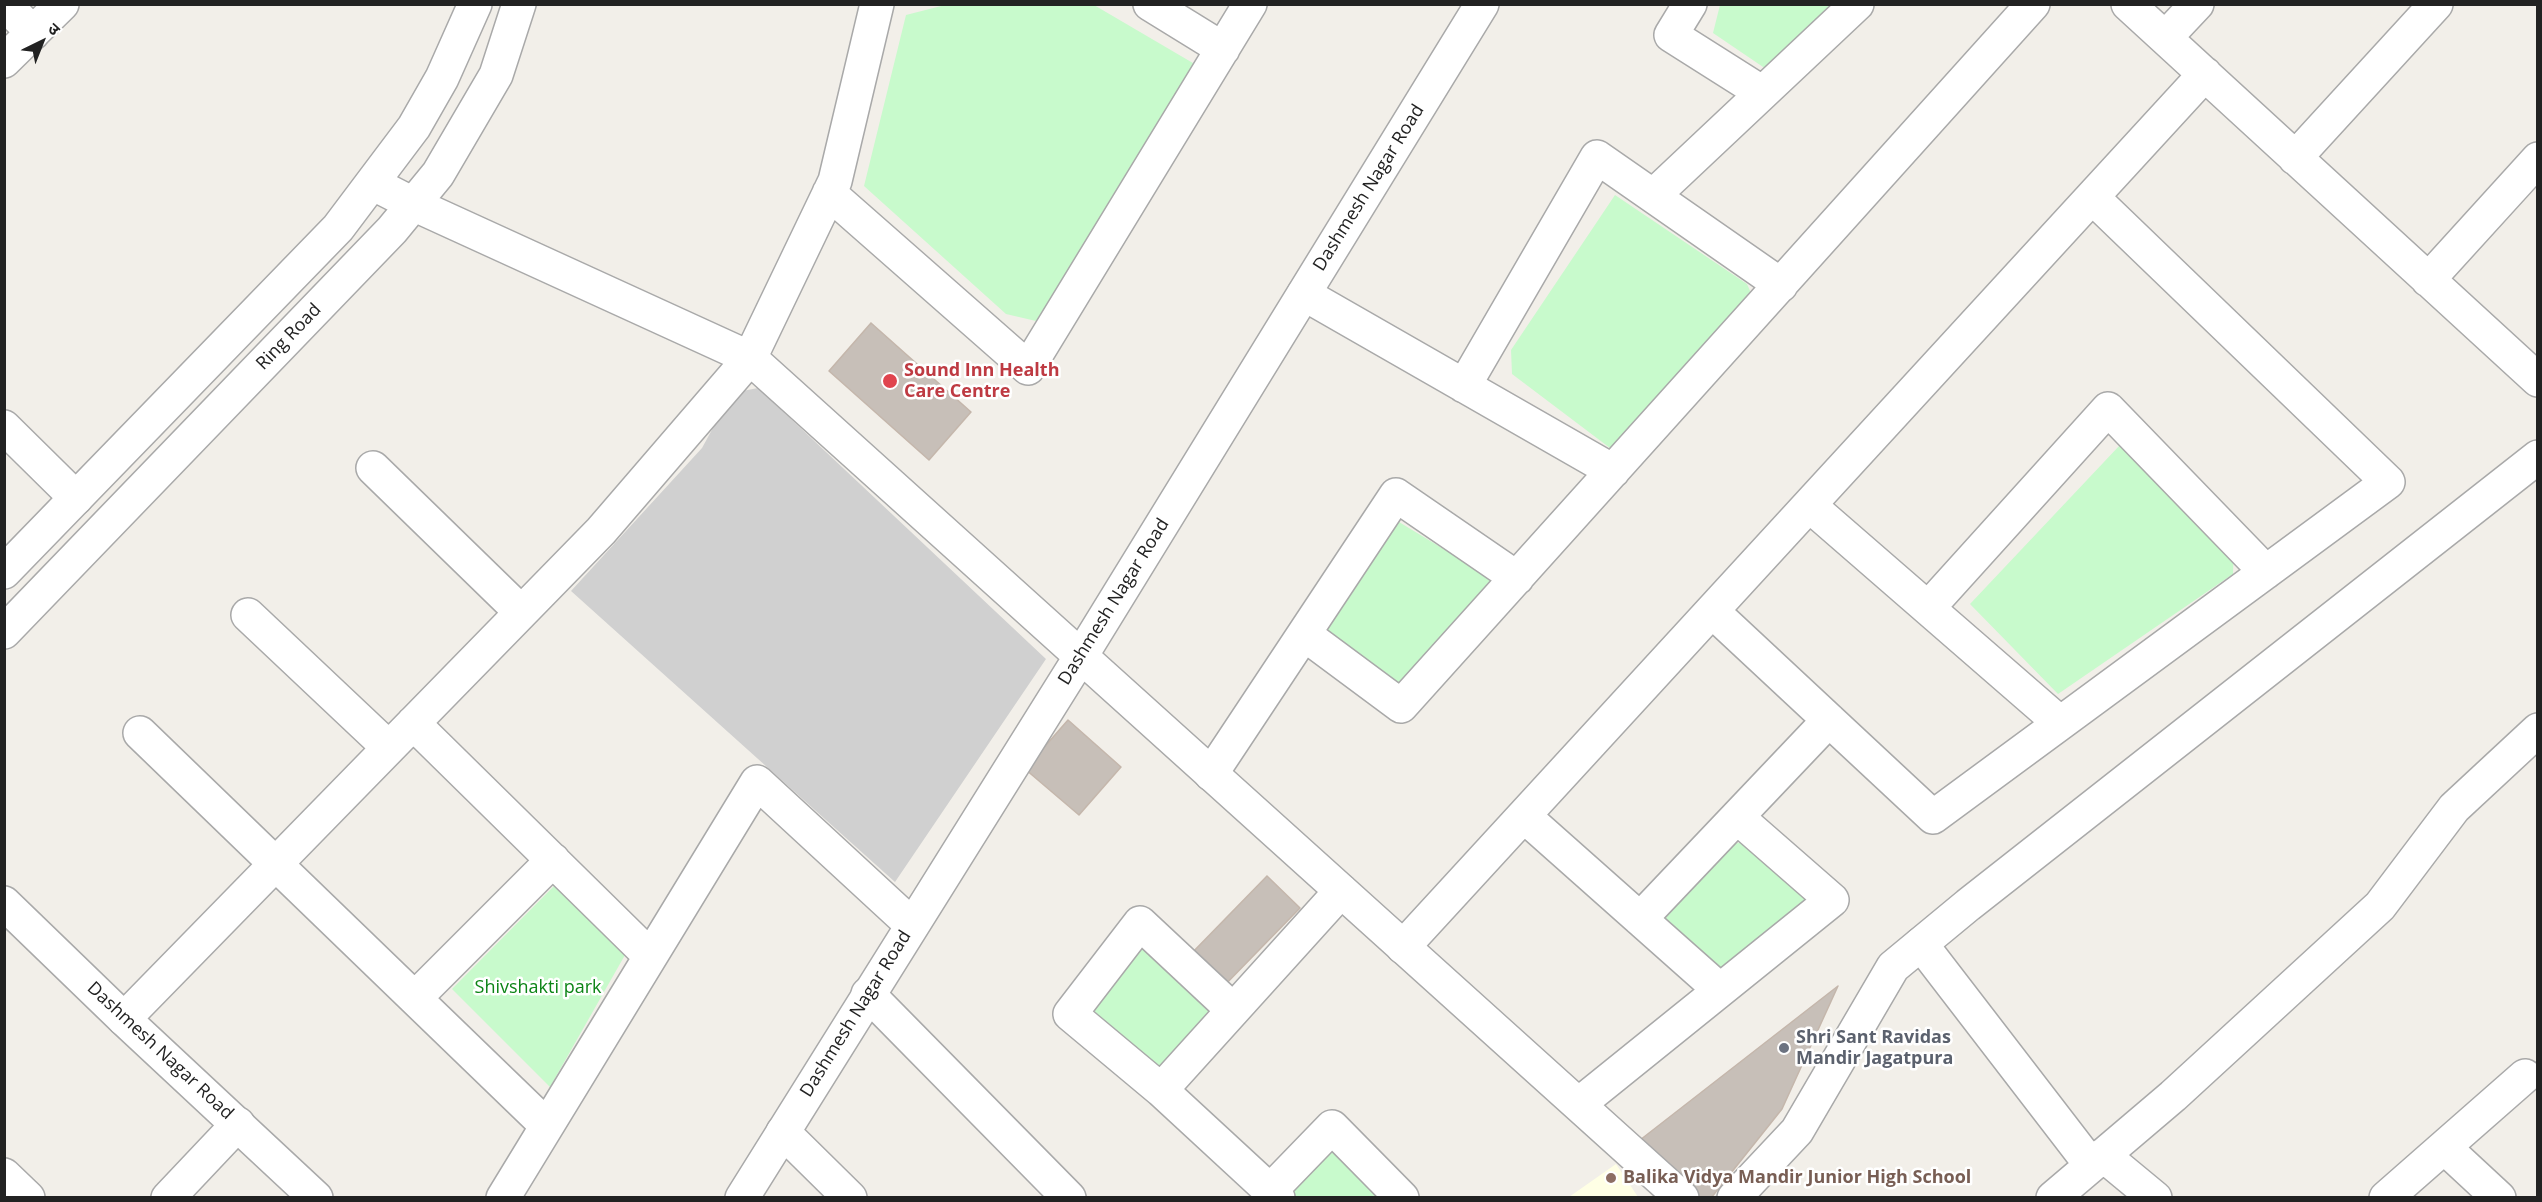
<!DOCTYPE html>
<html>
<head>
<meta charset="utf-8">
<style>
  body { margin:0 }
  #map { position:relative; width:2542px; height:1202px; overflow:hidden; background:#f2efe9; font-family:"Open Sans","Noto Sans Devanagari",sans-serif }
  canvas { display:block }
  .frame { position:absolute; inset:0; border:6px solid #222; pointer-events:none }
  .north { position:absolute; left:12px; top:12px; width:60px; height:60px; -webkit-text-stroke:4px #fff; paint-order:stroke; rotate:43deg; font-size:16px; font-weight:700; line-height:24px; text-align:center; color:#222 }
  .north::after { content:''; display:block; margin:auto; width:21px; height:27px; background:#222; clip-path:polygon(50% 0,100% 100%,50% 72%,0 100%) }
</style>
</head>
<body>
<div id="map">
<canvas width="2542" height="1202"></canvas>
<div class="frame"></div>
<div class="north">उ</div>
</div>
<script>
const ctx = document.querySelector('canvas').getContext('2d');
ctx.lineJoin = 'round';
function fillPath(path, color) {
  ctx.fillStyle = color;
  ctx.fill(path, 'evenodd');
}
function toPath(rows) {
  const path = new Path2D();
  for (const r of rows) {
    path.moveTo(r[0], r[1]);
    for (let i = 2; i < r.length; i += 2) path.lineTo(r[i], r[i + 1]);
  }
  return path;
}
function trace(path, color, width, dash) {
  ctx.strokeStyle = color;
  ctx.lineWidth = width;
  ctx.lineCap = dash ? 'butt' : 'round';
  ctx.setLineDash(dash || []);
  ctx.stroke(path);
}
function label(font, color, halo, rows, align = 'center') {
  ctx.font = font + ' "Open Sans",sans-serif';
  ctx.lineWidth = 5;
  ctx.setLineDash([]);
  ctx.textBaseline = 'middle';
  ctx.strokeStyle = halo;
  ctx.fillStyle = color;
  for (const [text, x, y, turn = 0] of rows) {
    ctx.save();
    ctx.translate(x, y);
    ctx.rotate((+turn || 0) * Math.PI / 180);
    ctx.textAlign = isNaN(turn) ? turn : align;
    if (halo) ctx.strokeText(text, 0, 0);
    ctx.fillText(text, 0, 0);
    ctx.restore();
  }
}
fillPath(toPath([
  [1616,1164,1638,1197,1569,1197]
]), '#ffffe5');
fillPath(toPath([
  [758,388,1046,659,895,882,571,591,702,448,732,393]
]), '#d0d0d0');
fillPath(toPath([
  [949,4,1094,5,1198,66,1036,321,1006,314,864,186,906,15],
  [1720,5,1829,5,1820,19,1769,71,1713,33],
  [1615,195,1747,284,1751,293,1670,388,1610,448,1512,374,1511,350],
  [2120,445,2234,541,2233,574,2058,694,1970,604],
  [1399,522,1498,582,1419,672,1395,686,1323,632],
  [1746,841,1806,896,1803,906,1721,971,1660,915,1726,846],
  [556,884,625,955,550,1087,452,989],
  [1140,945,1216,1014,1162,1076,1091,1010],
  [1330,1150,1380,1197,1287,1198]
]), '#c8facc');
const building = toPath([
  [871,323,971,412,929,460,829,371,871,323],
  [1068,720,1121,767,1079,815,1025,769,1068,720],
  [1267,876,1300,908,1220,990,1187,958,1267,876],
  [1838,986,1782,1109,1711,1198,1698,1198,1640,1140,1838,986]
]);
fillPath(building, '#c7bfb8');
trace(building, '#c4b6ab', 1.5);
const minor = toPath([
  [5,4,33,33],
  [1150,4,1223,49],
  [1690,4,1671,35,1761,92],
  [2128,4,2538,380],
  [2165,38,2197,4],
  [4,61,62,4],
  [2295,158,2436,4],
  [829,193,1028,368,1250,4],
  [1653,196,1857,4],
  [2428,280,2538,159],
  [1304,294,1613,471],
  [1464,386,1597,157,1781,285],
  [4,427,76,498],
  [373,468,521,612],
  [1809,505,2060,723],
  [1929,607,2108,409,2266,572],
  [1712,611,1933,817,2388,482,2092,197],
  [248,615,389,748],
  [1304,634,1401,706,2033,4],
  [413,723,650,956],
  [140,733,547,1126],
  [1211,774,1396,495,1517,578],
  [1524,816,1720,990],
  [1640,919,1829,720],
  [1921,944,2091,1165],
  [1403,947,2205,74],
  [868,994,1069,1198],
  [415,998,553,860],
  [1233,1010,1140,923,1070,1014,1161,1090,1278,1198],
  [124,1019,601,531,750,358,835,181,877,4],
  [1161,1090,1341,891],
  [1579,1104,1832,900,1737,817],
  [783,1132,850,1198],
  [2444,1147,2499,1198],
  [2103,1155,2155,1198],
  [4,1175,28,1198],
  [1270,1191,1332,1127,1402,1198],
  [168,1198,238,1124],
  [503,1198,757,782,912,925],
  [2053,1198,2173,1096,2380,906,2454,808,2538,730],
  [2386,1198,2525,1076]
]);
const tertiary = toPath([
  [372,183,413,204,750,358,1682,1198],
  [4,572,338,228,414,127,442,78,475,4],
  [4,632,392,230,438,174,496,75,519,4],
  [4,903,124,1019,316,1198],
  [742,1198,1081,656,1482,4],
  [1734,1198,1797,1131,1893,967,1968,905,2538,457]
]);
trace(minor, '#a9a9a9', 36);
trace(tertiary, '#a9a9a9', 36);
trace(minor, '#fff', 33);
trace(tertiary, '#fff', 33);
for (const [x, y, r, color] of [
  [890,381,8,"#e0444e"],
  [1784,1048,6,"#6b7280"],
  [1611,1178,6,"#8d6e63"]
]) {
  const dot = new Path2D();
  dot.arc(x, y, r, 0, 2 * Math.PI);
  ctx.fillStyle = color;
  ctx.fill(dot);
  trace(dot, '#fff', 2);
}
label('18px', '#222', '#fff', [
  ["Dashmesh Nagar Road",1369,188,-58],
  ["Ring Road",289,337,-46],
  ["Dashmesh Nagar Road",1114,602,-58],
  ["Dashmesh Nagar Road",856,1014,-58],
  ["Dashmesh Nagar Road",160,1051,43]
]);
label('bold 18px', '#be3a42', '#fff', [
  ["Sound Inn Health",904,371],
  ["Care Centre",904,392]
], 'left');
label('18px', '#0c8416', '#fff', [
  ["Shivshakti park",538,988]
]);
label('bold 18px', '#5b616d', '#fff', [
  ["Shri Sant Ravidas",1796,1038],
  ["Mandir Jagatpura",1796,1059]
], 'left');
label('bold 18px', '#785e54', '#fff', [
  ["Balika Vidya Mandir Junior High School",1623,1178]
], 'left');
</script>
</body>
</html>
